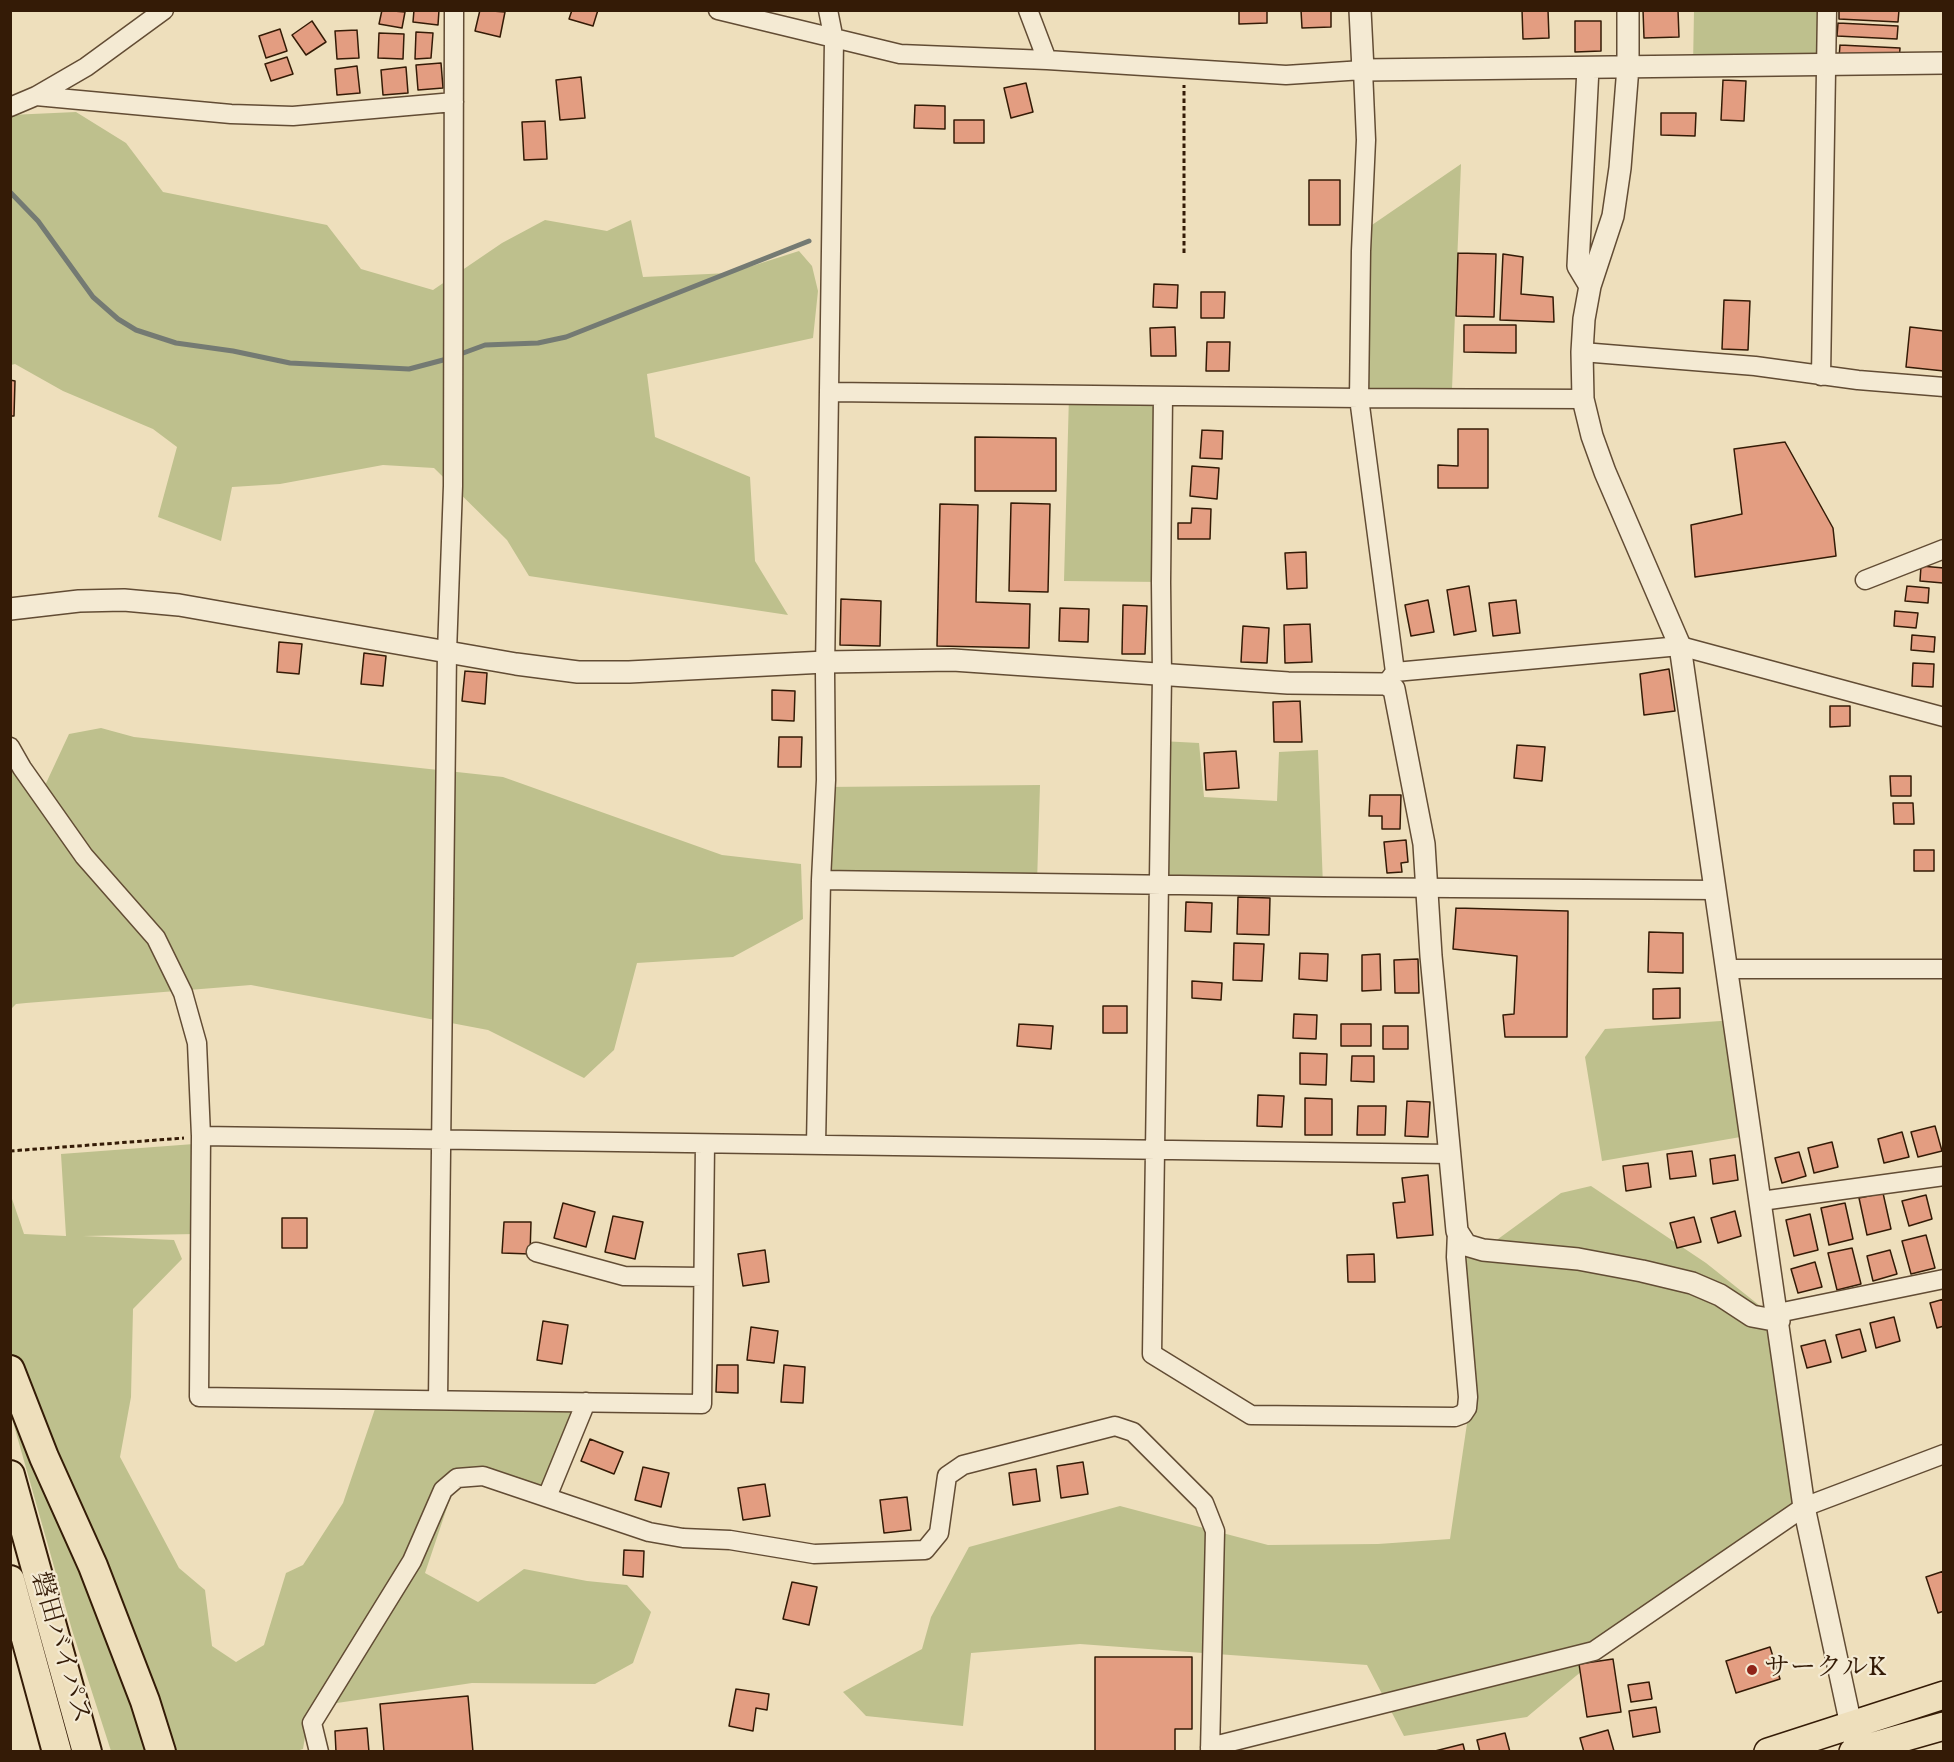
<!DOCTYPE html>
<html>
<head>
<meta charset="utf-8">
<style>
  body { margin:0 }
  #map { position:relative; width:1954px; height:1762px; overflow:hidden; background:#eedfbc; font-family:"IM FELL DW Pica",serif }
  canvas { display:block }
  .frame { position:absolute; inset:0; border:12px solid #341b06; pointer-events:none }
</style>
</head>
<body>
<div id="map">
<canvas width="1954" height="1762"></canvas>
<div class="frame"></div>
</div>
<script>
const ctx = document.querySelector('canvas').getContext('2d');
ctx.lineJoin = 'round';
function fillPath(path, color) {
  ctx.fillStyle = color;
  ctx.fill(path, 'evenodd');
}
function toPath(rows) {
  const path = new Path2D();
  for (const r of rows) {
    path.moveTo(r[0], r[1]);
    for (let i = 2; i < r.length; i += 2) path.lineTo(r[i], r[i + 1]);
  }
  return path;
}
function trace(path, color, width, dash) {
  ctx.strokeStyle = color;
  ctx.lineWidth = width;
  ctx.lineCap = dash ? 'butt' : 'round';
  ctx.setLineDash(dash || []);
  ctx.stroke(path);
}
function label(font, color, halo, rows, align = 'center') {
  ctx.font = font + ' "IM FELL DW Pica","Noto Serif JP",serif';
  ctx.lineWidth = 4.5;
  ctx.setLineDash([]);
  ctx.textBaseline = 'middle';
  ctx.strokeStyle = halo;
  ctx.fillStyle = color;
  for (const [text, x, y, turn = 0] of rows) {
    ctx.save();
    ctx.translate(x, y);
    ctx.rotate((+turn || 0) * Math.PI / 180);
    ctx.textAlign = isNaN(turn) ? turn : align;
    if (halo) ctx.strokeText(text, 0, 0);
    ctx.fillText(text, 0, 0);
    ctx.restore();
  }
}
fillPath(toPath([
  [1694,11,1827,11,1827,64,1693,66],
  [76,112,126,143,163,192,327,225,361,269,433,290,502,243,545,220,607,231,631,220,643,277,730,273,799,251,812,266,818,291,813,338,647,374,655,437,750,477,755,561,788,615,529,576,507,540,434,468,383,465,280,484,232,487,221,541,158,517,177,447,153,429,63,391,15,364,11,365,10,115],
  [1461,164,1452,389,1369,398,1369,227],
  [1069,395,1163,401,1161,582,1064,581],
  [101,728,134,737,503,777,722,855,801,864,803,919,733,957,637,963,614,1050,584,1078,488,1030,251,985,26,1003,16,1004,11,1009,10,745,41,794,69,734],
  [1161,741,1199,743,1204,797,1277,801,1279,752,1318,750,1323,887,1158,885],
  [1040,785,1037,883,821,880,825,787],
  [1735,1020,1752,1135,1602,1161,1585,1057,1605,1029],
  [194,1144,196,1234,83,1236,174,1240,182,1259,133,1309,131,1397,120,1457,179,1568,205,1590,212,1646,236,1662,264,1645,286,1573,303,1565,343,1503,378,1400,586,1402,547,1497,457,1478,425,1573,478,1602,524,1569,587,1581,627,1585,651,1612,633,1663,595,1684,472,1683,310,1707,303,1749,297,1751,111,1751,72,1630,11,1415,10,1193,24,1234,66,1236,61,1154],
  [1591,1186,1706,1263,1779,1321,1804,1507,1687,1583,1527,1717,1404,1736,1367,1665,1080,1644,971,1653,963,1726,866,1716,843,1692,922,1649,931,1617,969,1547,1120,1506,1268,1545,1378,1544,1450,1539,1469,1410,1466,1245,1483,1250,1561,1193]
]), '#bec08d');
trace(toPath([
  [10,192,38,221,93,297,118,319,136,330,176,343,233,351,290,363,409,369,447,359,485,345,538,343,566,337,809,241]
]), '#747a73', 5);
const building = toPath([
  [382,10,405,12,402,28,379,24,382,10],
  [414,10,439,10,438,25,413,22,414,10],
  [480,10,505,12,500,37,475,31,480,10],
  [572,10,598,10,593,26,569,19,572,10],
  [1239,10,1267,10,1267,23,1239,24,1239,10],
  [1301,10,1331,10,1331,27,1302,28,1301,10],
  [1522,10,1548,10,1549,38,1523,39,1522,10],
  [1643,10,1678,10,1679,37,1644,38,1643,10],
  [1839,10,1899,10,1898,22,1839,19,1839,10],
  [312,21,326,42,306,55,292,35,312,21],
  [1575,21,1601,21,1601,51,1575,52,1575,21],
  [1838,23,1898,26,1897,39,1837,36,1838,23],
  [280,29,287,51,266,58,259,36,280,29],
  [357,30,359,58,337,59,335,31,357,30],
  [416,32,433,33,431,58,415,59,416,32],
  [379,33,404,34,403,59,378,58,379,33],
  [1840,45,1900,48,1899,61,1839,58,1840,45],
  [287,57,293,74,271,81,265,64,287,57],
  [441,63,443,88,418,90,416,65,441,63],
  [357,66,360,93,337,95,335,69,357,66],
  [406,67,408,93,383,95,381,70,406,67],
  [581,77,585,118,560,120,556,80,581,77],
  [1723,80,1746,81,1744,121,1721,120,1723,80],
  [1026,83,1033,112,1011,118,1004,88,1026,83],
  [915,105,945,106,945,129,914,128,915,105],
  [1661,113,1696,113,1695,136,1661,135,1661,113],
  [954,120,984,120,984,143,954,143,954,120],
  [545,121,547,159,524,160,522,122,545,121],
  [1309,180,1340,180,1340,225,1309,225,1309,180],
  [1458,253,1496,254,1494,317,1456,316,1458,253],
  [1503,254,1523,257,1521,294,1553,297,1554,322,1500,320,1503,254],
  [1154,284,1178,285,1177,308,1153,307,1154,284],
  [1201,292,1225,292,1224,318,1201,318,1201,292],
  [1724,300,1750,301,1748,350,1722,349,1724,300],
  [1464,325,1516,325,1516,353,1464,352,1464,325],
  [1175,327,1176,356,1151,356,1150,328,1175,327],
  [1910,327,1944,331,1944,371,1906,367,1910,327],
  [1207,342,1230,342,1229,371,1206,371,1207,342],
  [10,380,15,381,14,416,10,416,10,380],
  [1458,429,1488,429,1488,488,1438,488,1438,465,1458,466,1458,429],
  [1202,430,1223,431,1222,459,1200,458,1202,430],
  [975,437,1056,438,1056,491,975,491,975,437],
  [1785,442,1833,528,1836,556,1695,577,1691,525,1742,514,1734,449,1785,442],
  [1192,466,1219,468,1217,499,1190,496,1192,466],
  [1011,503,1050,504,1048,592,1009,591,1011,503],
  [940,504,978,505,976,602,1030,604,1029,648,937,646,940,504],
  [1192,508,1211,509,1210,539,1178,539,1178,523,1191,523,1192,508],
  [1306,552,1307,588,1287,589,1285,553,1306,552],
  [1921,566,1944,568,1943,583,1920,581,1921,566],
  [1469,586,1476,631,1454,635,1447,590,1469,586],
  [1907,586,1929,588,1928,603,1905,601,1907,586],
  [841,599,881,601,880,646,840,645,841,599],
  [1428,600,1434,632,1411,636,1405,605,1428,600],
  [1516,600,1520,633,1493,636,1489,603,1516,600],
  [1123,605,1147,606,1145,654,1122,654,1123,605],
  [1060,608,1089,609,1088,642,1059,641,1060,608],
  [1895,611,1918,613,1916,628,1894,626,1895,611],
  [1310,624,1312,662,1285,663,1284,625,1310,624],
  [1243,626,1269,628,1267,663,1241,662,1243,626],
  [1912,635,1935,637,1934,652,1911,650,1912,635],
  [279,642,302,644,299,674,277,672,279,642],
  [364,653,386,656,383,686,361,684,364,653],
  [1913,663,1934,664,1933,687,1912,686,1913,663],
  [1669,669,1675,711,1644,715,1640,674,1669,669],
  [465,671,487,673,485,704,462,701,465,671],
  [772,690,795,691,794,721,772,720,772,690],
  [1300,701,1302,742,1274,742,1273,702,1300,701],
  [1830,706,1850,706,1850,726,1830,727,1830,706],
  [779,737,802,737,801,767,778,767,779,737],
  [1517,745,1545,747,1542,781,1514,778,1517,745],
  [1236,751,1239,788,1206,790,1204,753,1236,751],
  [1890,776,1911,776,1911,796,1891,796,1890,776],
  [1370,795,1401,795,1400,829,1382,829,1382,816,1369,816,1370,795],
  [1893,803,1913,803,1914,824,1894,824,1893,803],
  [1406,840,1408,862,1401,863,1402,872,1387,873,1384,842,1406,840],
  [1914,850,1934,850,1934,871,1914,871,1914,850],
  [1238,897,1270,898,1269,935,1237,934,1238,897],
  [1186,902,1212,903,1211,932,1185,931,1186,902],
  [1456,908,1568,911,1567,1037,1505,1037,1503,1015,1514,1014,1517,956,1453,949,1456,908],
  [1649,932,1683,933,1683,973,1648,972,1649,932],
  [1234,943,1264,944,1262,981,1233,980,1234,943],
  [1300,953,1328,954,1327,981,1299,979,1300,953],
  [1380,954,1381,990,1362,991,1362,955,1380,954],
  [1418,959,1419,993,1395,993,1394,960,1418,959],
  [1192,981,1222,983,1221,1000,1192,998,1192,981],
  [1680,988,1680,1018,1653,1019,1653,989,1680,988],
  [1103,1006,1127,1006,1127,1033,1103,1033,1103,1006],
  [1294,1014,1317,1015,1316,1039,1293,1038,1294,1014],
  [1019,1024,1053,1026,1051,1049,1017,1046,1019,1024],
  [1341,1024,1371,1024,1371,1046,1341,1046,1341,1024],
  [1383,1026,1408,1026,1408,1049,1383,1049,1383,1026],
  [1300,1053,1327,1054,1326,1085,1300,1084,1300,1053],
  [1352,1056,1374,1056,1374,1082,1351,1081,1352,1056],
  [1258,1095,1284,1096,1282,1127,1257,1126,1258,1095],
  [1305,1098,1332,1099,1332,1135,1305,1135,1305,1098],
  [1407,1101,1430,1102,1428,1137,1405,1136,1407,1101],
  [1358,1106,1386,1106,1385,1135,1357,1135,1358,1106],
  [1935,1126,1942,1151,1918,1157,1911,1132,1935,1126],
  [1902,1132,1909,1157,1884,1163,1878,1139,1902,1132],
  [1832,1142,1838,1167,1814,1173,1808,1148,1832,1142],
  [1692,1151,1696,1176,1670,1179,1667,1154,1692,1151],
  [1799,1152,1806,1176,1782,1183,1775,1158,1799,1152],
  [1735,1155,1738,1180,1713,1184,1710,1159,1735,1155],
  [1648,1163,1651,1187,1626,1191,1623,1166,1648,1163],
  [1428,1175,1433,1235,1397,1238,1393,1203,1405,1202,1402,1178,1428,1175],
  [1883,1193,1891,1229,1867,1235,1859,1198,1883,1193],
  [1926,1195,1932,1219,1909,1226,1902,1201,1926,1195],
  [563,1203,595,1212,586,1247,554,1238,563,1203],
  [1845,1203,1853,1239,1829,1245,1821,1208,1845,1203],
  [1735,1211,1741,1236,1718,1243,1711,1218,1735,1211],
  [1810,1214,1818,1250,1794,1256,1786,1220,1810,1214],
  [613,1216,643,1222,635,1259,605,1252,613,1216],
  [1694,1217,1701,1242,1677,1248,1670,1223,1694,1217],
  [282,1218,307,1218,307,1248,282,1248,282,1218],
  [504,1222,531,1222,530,1254,502,1253,504,1222],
  [1926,1235,1935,1268,1911,1274,1902,1241,1926,1235],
  [1852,1248,1861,1284,1837,1290,1828,1253,1852,1248],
  [765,1250,769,1282,743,1286,738,1254,765,1250],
  [1890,1250,1897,1274,1873,1281,1867,1256,1890,1250],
  [1374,1254,1375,1282,1348,1282,1347,1255,1374,1254],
  [1815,1262,1822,1287,1798,1293,1791,1269,1815,1262],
  [1944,1299,1944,1326,1937,1328,1930,1303,1944,1299],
  [1894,1317,1900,1341,1876,1348,1870,1323,1894,1317],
  [543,1321,568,1325,562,1364,537,1360,543,1321],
  [751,1327,778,1331,774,1363,747,1360,751,1327],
  [1860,1329,1866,1351,1842,1358,1836,1335,1860,1329],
  [1825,1340,1831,1362,1807,1368,1801,1346,1825,1340],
  [717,1365,738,1365,738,1393,716,1392,717,1365],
  [784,1365,805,1367,803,1403,781,1402,784,1365],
  [590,1439,623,1452,614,1474,581,1461,590,1439],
  [1083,1462,1088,1494,1061,1498,1057,1466,1083,1462],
  [643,1467,669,1473,661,1507,635,1500,643,1467],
  [1036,1469,1040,1501,1013,1505,1009,1473,1036,1469],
  [765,1484,770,1516,743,1520,738,1488,765,1484],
  [907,1497,911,1530,884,1533,880,1500,907,1497],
  [624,1550,644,1551,643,1577,623,1575,624,1550],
  [1944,1571,1944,1611,1938,1613,1926,1577,1944,1571],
  [792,1582,817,1587,809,1625,783,1619,792,1582],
  [1770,1647,1780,1679,1736,1693,1726,1661,1770,1647],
  [1095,1657,1192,1657,1192,1729,1175,1729,1175,1752,1095,1752,1095,1657],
  [1613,1659,1621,1712,1587,1717,1579,1664,1613,1659],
  [1649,1682,1652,1699,1631,1702,1628,1685,1649,1682],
  [736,1689,769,1694,767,1710,756,1708,753,1731,729,1726,736,1689],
  [468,1696,473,1752,384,1752,380,1704,468,1696],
  [1656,1707,1660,1732,1633,1737,1629,1711,1656,1707],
  [367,1728,369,1752,336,1752,335,1731,367,1728],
  [1608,1730,1614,1751,1584,1752,1580,1738,1608,1730],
  [1505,1733,1510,1752,1480,1752,1477,1740,1505,1733],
  [1463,1744,1465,1752,1431,1752,1463,1744]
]);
fillPath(building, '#e39d81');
trace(building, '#341b06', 1.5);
const minor = toPath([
  [718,10,900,54,1047,60,1286,75,1363,70,1366,140,1361,251,1359,398,1395,672,1386,684],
  [1028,10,1047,60],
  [36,96,231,114,293,116,454,102],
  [10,107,36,96,86,67,164,10],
  [1582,352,1755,366,1858,380,1944,387],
  [1821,376,1827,10],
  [830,392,1359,398,1583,399],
  [1163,396,1161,582,1162,675,1152,1354,1251,1415,1455,1417,1463,1414,1467,1408,1468,1397,1456,1257,1457,1231],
  [1865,580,1944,549],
  [1395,672,1680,646,1944,717],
  [10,747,22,768,84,856,156,938,183,993,197,1043,201,1136,199,1397,702,1404,705,1144],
  [821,880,1323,887,1716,890],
  [1728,969,1944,969],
  [201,1136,1450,1154],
  [816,1145,821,880,826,780,825,671,834,40,828,10],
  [1761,1201,1944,1176],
  [536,1252,624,1276,703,1277],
  [1778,1313,1944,1279],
  [438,1400,447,652,453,486,454,10],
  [547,1497,586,1402],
  [1210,1747,1594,1651,1804,1507,1944,1454],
  [319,1752,312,1723,412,1561,443,1490,457,1478,483,1476,649,1532,683,1538,730,1540,814,1554,925,1550,939,1533,947,1476,963,1465,1115,1426,1133,1432,1204,1503,1215,1531,1210,1752]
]);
const tertiary = toPath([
  [1360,10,1363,70,1944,63],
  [1628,10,1628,67,1620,168,1613,216,1590,286,1584,319,1582,352,1583,399,1592,436,1605,472,1680,646,1804,1507,1854,1739],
  [1588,68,1578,266,1590,286],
  [10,609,79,601,124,600,179,605,516,664,578,672,629,672,825,662,953,660,1288,683,1386,684,1394,689,1424,844,1431,956,1457,1231,1466,1245,1483,1250,1578,1259,1642,1271,1692,1283,1720,1295,1752,1316,1779,1321]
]);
const primary = toPath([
  [1768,1752,1944,1695],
  [1853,1752,1944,1726]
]);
const trunk = toPath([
  [10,1370,44,1457,93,1566,145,1701,161,1752],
  [10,1475,87,1752],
  [10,1580,57,1752]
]);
trace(minor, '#624c34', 21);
trace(tertiary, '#624c34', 24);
trace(primary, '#341b06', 30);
trace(trunk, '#341b06', 32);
trace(toPath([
  [1184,253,1184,85],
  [10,1151,184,1138]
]), '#341b06', 3, [4.5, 3]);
trace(minor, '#f4ead3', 18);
trace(tertiary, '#f4ead3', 21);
trace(primary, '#eedfbc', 27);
trace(trunk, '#eedfbc', 28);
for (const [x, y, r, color] of [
  [1752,1670,6,"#8f2418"]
]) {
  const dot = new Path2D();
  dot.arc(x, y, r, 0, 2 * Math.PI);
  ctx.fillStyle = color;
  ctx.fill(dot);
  trace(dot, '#f4ead3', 2);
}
label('26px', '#341b06', '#f4ead3', [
  ["磐田バイパス",59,1648,74]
]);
label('26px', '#341b06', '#f4ead3', [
  ["サークルK",1764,1670]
], 'left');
</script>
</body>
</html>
